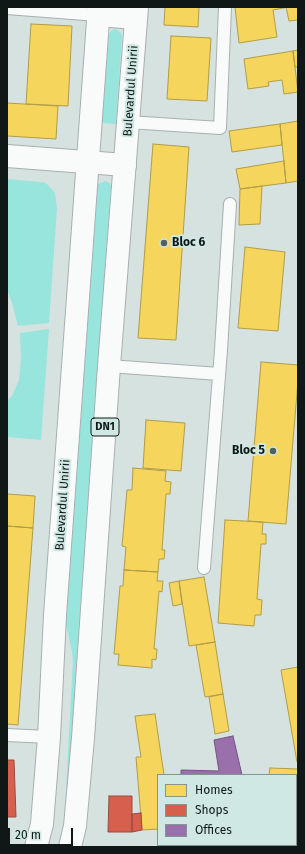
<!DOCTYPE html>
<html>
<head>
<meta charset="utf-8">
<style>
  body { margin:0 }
  #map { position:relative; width:305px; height:854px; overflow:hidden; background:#d6e2e0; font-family:"Fira Sans",sans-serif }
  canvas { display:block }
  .frame { position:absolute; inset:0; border:8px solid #0f1817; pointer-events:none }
  .legend { position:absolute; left:157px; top:774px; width:140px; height:72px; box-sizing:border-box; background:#d0e8e4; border:1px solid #839592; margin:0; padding:5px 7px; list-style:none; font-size:12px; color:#0f1817 }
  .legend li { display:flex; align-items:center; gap:8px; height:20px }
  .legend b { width:20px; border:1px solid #839592 }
  .scale { position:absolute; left:8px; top:828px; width:65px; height:18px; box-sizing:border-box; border:2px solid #0f1817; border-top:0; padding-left:5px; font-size:12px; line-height:14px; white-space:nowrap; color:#0f1817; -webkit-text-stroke:3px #d0e8e4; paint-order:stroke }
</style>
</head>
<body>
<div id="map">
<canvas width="305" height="854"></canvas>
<div class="frame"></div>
<ul class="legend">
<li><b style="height:11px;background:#f6d55c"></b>Homes</li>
<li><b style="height:11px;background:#d6604d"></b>Shops</li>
<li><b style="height:11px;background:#9970ab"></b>Offices</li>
</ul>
<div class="scale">20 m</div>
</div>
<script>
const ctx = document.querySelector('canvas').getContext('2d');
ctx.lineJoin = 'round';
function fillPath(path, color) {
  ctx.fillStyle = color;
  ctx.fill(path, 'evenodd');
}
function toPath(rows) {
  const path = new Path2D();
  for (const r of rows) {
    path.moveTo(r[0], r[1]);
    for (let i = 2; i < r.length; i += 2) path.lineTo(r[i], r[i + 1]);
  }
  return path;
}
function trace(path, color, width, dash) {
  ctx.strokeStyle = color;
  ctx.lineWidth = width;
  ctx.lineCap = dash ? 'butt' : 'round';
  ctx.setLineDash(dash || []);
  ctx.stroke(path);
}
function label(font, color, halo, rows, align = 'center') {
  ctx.font = font + ' "Fira Sans",sans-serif';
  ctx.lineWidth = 4;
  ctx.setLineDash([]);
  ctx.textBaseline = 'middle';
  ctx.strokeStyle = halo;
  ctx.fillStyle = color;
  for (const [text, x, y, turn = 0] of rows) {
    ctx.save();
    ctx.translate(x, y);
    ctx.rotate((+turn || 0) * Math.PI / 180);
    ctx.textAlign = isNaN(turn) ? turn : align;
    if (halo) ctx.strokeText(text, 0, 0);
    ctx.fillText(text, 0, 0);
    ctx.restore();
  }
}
fillPath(toPath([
  [114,29,118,30,121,33,122,36,116,124,102,123,109,35,110,32],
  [7,179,40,182,46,183,55,193,57,208,49,323,18,326,12,303,7,289],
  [105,181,110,183,111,186,77,654,68,809,67,810,65,809,73,660,72,652,66,624,98,184],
  [49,329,41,440,7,437,7,401,12,396,19,380,21,359,20,333]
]), '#97e5dc');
const homes = toPath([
  [165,7,199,7,198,27,164,25,165,7],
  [235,7,289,7,273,10,277,37,239,43,235,7],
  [286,7,298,7,298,20,289,21,286,7],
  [31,24,72,26,68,106,26,104,31,24],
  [171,36,211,38,207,101,167,99,171,36],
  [298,50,298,67,295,67,293,51,298,50],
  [293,51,298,92,284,94,282,80,268,82,269,86,248,89,244,59,293,51],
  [7,103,58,106,56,139,7,136,7,103],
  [298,121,298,181,286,183,280,124,298,121],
  [280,124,282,145,232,152,229,131,280,124],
  [153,144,189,147,176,340,138,338,153,144],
  [284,161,286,183,240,189,236,169,284,161],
  [262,186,260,224,239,225,240,189,262,186],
  [245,247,285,252,278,331,238,328,245,247],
  [261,362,298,365,298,381,286,524,248,521,261,362],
  [146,420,185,423,181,471,143,468,146,420],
  [133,468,166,471,165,481,171,482,170,494,166,494,162,550,165,550,164,559,159,559,158,572,124,570,126,547,122,546,127,490,132,490,133,468],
  [7,494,35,496,33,528,7,526,7,494],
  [225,520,263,522,262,534,266,534,266,544,261,544,257,599,262,600,261,615,255,615,254,626,218,623,225,520],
  [7,526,33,528,18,725,7,724,7,526],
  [124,570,158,572,157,581,163,581,162,592,159,591,154,649,157,649,156,660,152,659,152,668,118,665,119,654,114,654,120,586,123,586,124,570],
  [204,577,215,642,189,646,179,581,204,577],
  [179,581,182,604,173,606,169,583,179,581],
  [215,642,223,694,205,697,196,645,215,642],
  [298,667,298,762,297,762,281,670,298,667],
  [223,694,229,731,215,734,209,697,223,694],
  [155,714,164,775,158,775,158,829,142,830,136,757,141,757,135,716,155,714],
  [270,768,298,769,298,828,296,827,296,775,269,775,270,768]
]);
fillPath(homes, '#f6d55c');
trace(homes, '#b19c47', 1);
const shops = toPath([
  [7,760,14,760,16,817,7,817,7,760],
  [109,796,132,796,132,832,108,832,109,796],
  [141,813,142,830,132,832,132,814,141,813]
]);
fillPath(shops, '#d6604d');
trace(shops, '#9a4a3d', 1);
const offices = toPath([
  [233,736,242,775,181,775,181,770,219,771,214,740,233,736]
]);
fillPath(offices, '#9970ab');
trace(offices, '#70567f', 1);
const lane = toPath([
  [7,8,98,15],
  [128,122,220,128,225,7],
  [109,366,219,374],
  [204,568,221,350,230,204],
  [7,735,49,737]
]);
const street = toPath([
  [98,15,136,18],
  [7,156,125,165]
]);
const primary = toPath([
  [36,847,42,824,49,737,55,615,99,7],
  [70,847,75,826,83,738,109,366,137,7]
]);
trace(lane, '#a7b0af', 14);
trace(street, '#a7b0af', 24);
trace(primary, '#a7b0af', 24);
trace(lane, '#f9fbfa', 12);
trace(street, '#f9fbfa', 22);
trace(primary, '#f9fbfa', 22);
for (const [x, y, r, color] of [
  [164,243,4,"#555f5d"],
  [273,451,4,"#555f5d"]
]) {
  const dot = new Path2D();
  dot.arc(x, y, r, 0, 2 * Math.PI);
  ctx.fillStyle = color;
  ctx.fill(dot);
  trace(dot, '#d0e8e4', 1.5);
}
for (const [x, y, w] of [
  [105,427,28]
]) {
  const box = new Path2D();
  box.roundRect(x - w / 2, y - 9, w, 18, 3);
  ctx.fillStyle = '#d0e8e4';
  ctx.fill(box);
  trace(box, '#0f1817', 1);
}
label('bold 11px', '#0f1817', null, [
  ["DN1",105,427]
]);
label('12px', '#0f1817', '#d0e8e4', [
  ["Bulevardul Unirii",131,91,-86],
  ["Bulevardul Unirii",63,505,-86]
]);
label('bold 12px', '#0f1817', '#d0e8e4', [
  ["Bloc 6",172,243],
  ["Bloc 5",265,451,"right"]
], 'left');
</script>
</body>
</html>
